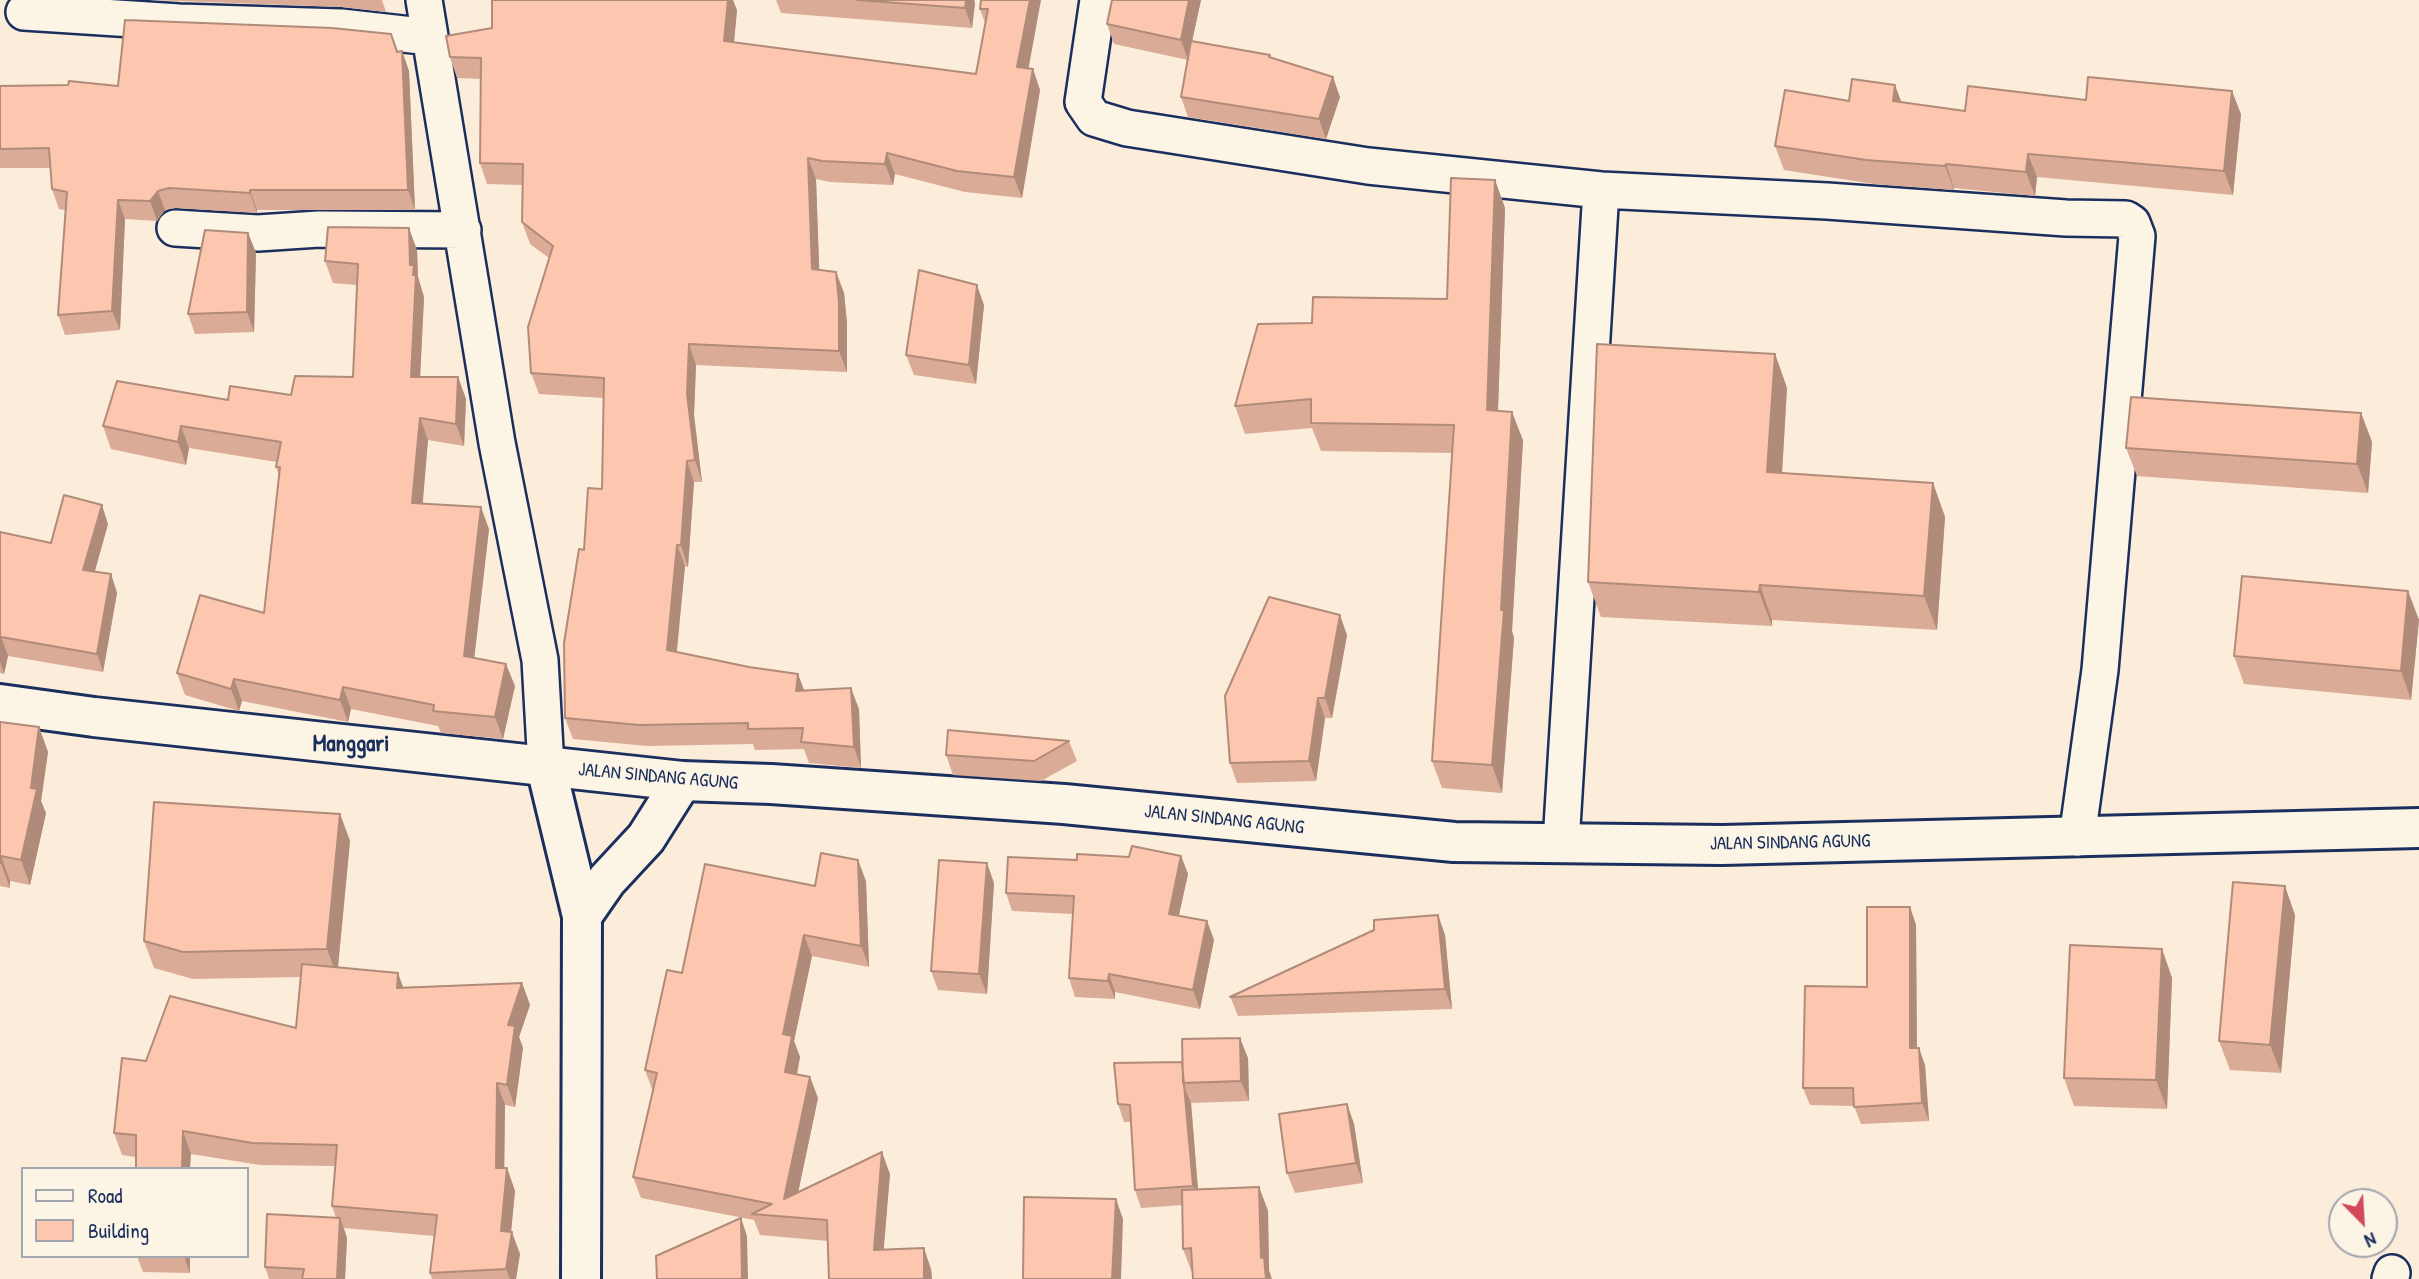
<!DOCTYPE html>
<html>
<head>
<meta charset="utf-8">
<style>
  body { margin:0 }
  #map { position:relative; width:2419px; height:1279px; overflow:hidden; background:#fcecda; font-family:"Patrick Hand",sans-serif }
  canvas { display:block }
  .legend { position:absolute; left:21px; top:1167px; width:228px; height:91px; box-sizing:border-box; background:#fcf5e5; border:2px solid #a2a6af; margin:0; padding:9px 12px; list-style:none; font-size:21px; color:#1b2f5e }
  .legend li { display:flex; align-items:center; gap:14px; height:35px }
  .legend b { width:35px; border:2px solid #a2a6af }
  .north { position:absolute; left:2328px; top:1188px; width:70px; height:70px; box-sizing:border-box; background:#fcf5e5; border:2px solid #a2a6af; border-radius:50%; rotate:156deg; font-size:19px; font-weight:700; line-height:28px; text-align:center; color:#1b2f5e }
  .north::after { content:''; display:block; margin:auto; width:24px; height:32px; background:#d1495b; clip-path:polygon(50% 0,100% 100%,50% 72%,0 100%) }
</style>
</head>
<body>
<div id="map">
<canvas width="2419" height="1279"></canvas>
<ul class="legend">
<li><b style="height:9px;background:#fcf5e5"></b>Road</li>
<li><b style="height:19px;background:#fdc7af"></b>Building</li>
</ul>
<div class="north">N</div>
</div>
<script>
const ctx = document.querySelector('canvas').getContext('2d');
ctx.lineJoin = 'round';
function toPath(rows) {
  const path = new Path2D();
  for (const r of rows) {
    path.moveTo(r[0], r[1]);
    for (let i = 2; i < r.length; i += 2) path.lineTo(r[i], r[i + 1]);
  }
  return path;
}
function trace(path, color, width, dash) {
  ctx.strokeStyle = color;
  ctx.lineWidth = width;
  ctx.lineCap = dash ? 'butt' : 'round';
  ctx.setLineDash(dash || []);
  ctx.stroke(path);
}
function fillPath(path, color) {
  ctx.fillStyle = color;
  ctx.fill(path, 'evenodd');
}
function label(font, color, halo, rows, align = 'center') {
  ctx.font = font + ' "Patrick Hand",sans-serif';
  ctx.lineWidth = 7;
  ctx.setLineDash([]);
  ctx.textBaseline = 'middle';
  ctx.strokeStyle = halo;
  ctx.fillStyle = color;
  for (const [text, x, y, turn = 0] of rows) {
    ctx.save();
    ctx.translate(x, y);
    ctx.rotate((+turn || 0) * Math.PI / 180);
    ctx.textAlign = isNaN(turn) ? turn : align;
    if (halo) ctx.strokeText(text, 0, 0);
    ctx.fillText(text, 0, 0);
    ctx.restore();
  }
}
const minor = toPath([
  [424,0,497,443,540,660,546,767],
  [1098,0,1083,102,1094,118,1127,128,1368,166,1601,190,1827,201,2066,218,2126,219,2132,223,2137,236,2100,670,2077,838],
  [24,12,179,22,341,27,430,37],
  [175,228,258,233,319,229,463,230],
  [1561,843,1601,190],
  [2390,1279,2392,1273]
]);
const secondary = toPath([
  [546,767,582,916,581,1279],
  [582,916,607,880,646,838,682,781]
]);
const primary = toPath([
  [0,704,94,717,682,781,771,784,1064,804,1454,842,1722,845,2419,828]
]);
trace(minor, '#1b2f5e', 40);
trace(secondary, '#1b2f5e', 44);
trace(primary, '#1b2f5e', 44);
trace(minor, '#fcf5e5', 35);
trace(secondary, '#fcf5e5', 38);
trace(primary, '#fcf5e5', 38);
fillPath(toPath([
  [151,0,382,0,386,12,342,7],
  [776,0,974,0,975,3,972,28,781,13],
  [981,0,1028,69,1033,69,1040,90,1022,198,965,192,895,174,893,185,830,182,816,179,819,270,836,272,844,293,847,323,847,372,696,365,694,415,702,482,694,482,688,567,685,566,676,652,804,690,859,709,861,768,809,763,804,749,755,750,753,744,647,746,573,739,565,718,584,550,602,489,604,398,539,394,531,373,549,258,530,244,522,222,522,185,487,184,480,163,481,79,457,78,450,57,492,28,737,10,734,43,976,74,985,23,980,9],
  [1112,0,1201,0,1192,41,1270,58,1340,97,1326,139,1188,117,1181,97,1188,60,1114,44,1107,24],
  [391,34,398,52,402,51,409,71,415,210,257,210,257,213,176,208,165,210,157,221,125,219,120,330,65,335,58,315,65,210,59,209,52,189,50,168,0,168,0,86,118,86],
  [2086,100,2241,114,2233,195,2037,177,2035,196,1954,188,1954,190,1874,184,1784,170,1775,146,1849,101,1901,102,1965,111],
  [1495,180,1505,208,1498,411,1523,440,1512,631,1514,638,1502,793,1442,788,1432,761,1452,453,1321,451,1312,428,1245,434,1235,406,1312,323,1447,299],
  [248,233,256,253,254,332,195,334,188,314],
  [417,250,418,277,424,297,420,377,458,377,466,399,464,446,428,440,422,504,489,529,474,658,515,686,503,739,441,733,438,726,351,709,348,722,242,701,239,711,185,695,177,673,264,613,279,475,276,467,277,462,189,448,186,465,111,449,103,426,228,400,291,395,353,377,357,285,333,283,325,261],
  [984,305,976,384,914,375,906,355],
  [1775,354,1787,388,1782,473,1933,483,1945,517,1937,630,1772,620,1772,626,1601,617,1588,582],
  [2361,413,2372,442,2368,493,2137,476,2126,448],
  [108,524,95,571,111,574,117,593,103,672,8,656,4,674,0,673,0,532,51,543],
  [2408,591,2419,620,2411,700,2244,684,2234,656],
  [1347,635,1332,718,1325,718,1316,781,1237,783,1230,763],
  [0,722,39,727,48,752,41,801,46,813,30,885,10,881,10,888,0,886],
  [1069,741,1077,761,1041,781,953,775,946,755],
  [340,814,350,841,338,968,403,987,522,983,530,1005,519,1037,523,1048,515,1107,505,1105,504,1168,507,1168,515,1191,511,1232,520,1254,516,1279,432,1279,430,1273,434,1236,344,1228,347,1238,345,1279,269,1279,265,1267,336,1218,332,1206,335,1166,260,1165,191,1154,136,1157,122,1155,114,1133,146,1061,296,1028,300,977,193,979,154,968,144,941],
  [1181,856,1188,874,1179,916,1207,921,1214,940,1200,1009,1115,992,1115,999,1075,997,1069,978,1073,914,1012,911,1006,893,1077,860,1129,857],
  [866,881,869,967,812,956,794,1041,800,1057,797,1075,818,1098,798,1192,890,1174,883,1249,931,1269,932,1279,829,1279,828,1241,760,1235,754,1220,641,1198,633,1177,653,1092,645,1070,682,973,815,886],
  [994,883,987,994,938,990,931,971],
  [1910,907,1916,925,1917,1048,1925,1065,1929,1121,1861,1124,1854,1106,1810,1105,1803,1088,1867,987],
  [1438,915,1445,935,1452,1009,1238,1016,1230,996],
  [2295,915,2281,1073,2230,1070,2219,1041],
  [2162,949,2172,978,2167,1109,2074,1106,2064,1078],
  [1248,1058,1249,1101,1191,1103,1198,1189,1259,1187,1268,1211,1269,1270,1192,1273,1183,1249,1182,1205,1141,1208,1135,1190,1131,1122,1124,1122,1118,1104,1182,1062],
  [1347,1104,1354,1124,1363,1183,1295,1193,1287,1173],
  [137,1256,190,1256,190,1273,143,1272]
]), '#daab96');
fillPath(toPath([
  [728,0,733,0,737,10,732,62,724,41],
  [966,0,974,0,975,3,972,28,965,8],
  [1030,0,1041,0,1025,88,1017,67],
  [1189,0,1201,0,1188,60,1181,40],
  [391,34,399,54,402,51,409,71,415,210,408,190],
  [1033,69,1040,90,1022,198,1014,177],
  [1333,77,1340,97,1326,139,1319,119],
  [1895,85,1904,109,1893,101],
  [2232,91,2241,114,2233,195,2224,171],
  [887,153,895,174,893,185,885,164],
  [2028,154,2037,177,2035,196,2026,172],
  [808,158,816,179,820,290,812,269],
  [1946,164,1954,188,1954,190,1945,166],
  [1495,180,1505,208,1497,438,1487,410],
  [250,190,257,210,257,213,250,193],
  [158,191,165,210,157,221,150,201],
  [118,200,125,219,120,330,112,311],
  [409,228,417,250,418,277,424,297,419,400,411,377,410,265],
  [248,233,256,253,254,332,247,312],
  [836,272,844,293,847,323,847,372,839,351],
  [977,285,984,305,976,384,969,365],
  [689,344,696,365,694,415,702,482,695,460,687,394],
  [1775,354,1787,388,1780,506,1767,472],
  [458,377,466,399,464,446,456,424],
  [1512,412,1523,440,1512,631,1514,638,1502,793,1492,765],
  [2361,413,2372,442,2368,493,2357,464],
  [420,418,428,440,421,525,412,503],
  [181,426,189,448,186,465,178,442],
  [687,461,694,482,688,567,681,545],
  [1933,483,1945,517,1937,630,1924,596],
  [102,505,108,524,90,588,83,570],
  [481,507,489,529,472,678,464,656],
  [677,545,685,566,675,671,667,650],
  [111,574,117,593,103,672,97,654],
  [1760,585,1772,620,1772,626,1759,592],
  [2408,591,2419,620,2411,700,2401,671],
  [1340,615,1347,635,1332,718,1325,698],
  [1,637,8,656,4,674,0,662,0,644],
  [506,664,515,686,503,739,495,717],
  [798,674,806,695,796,691],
  [234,679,242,701,239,711,231,689],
  [343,687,351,709,348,722,340,700],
  [851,688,859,709,861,768,854,747],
  [1318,698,1325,718,1316,781,1309,761],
  [39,727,48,752,41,801,46,813,30,885,21,860],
  [340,814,350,841,337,976,327,949],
  [1,856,10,881,10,888,1,863],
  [1181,856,1188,874,1175,932,1169,914],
  [858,860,866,881,869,967,861,946],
  [987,863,994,883,987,994,979,974],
  [2285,886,2295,915,2281,1073,2270,1045],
  [1910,907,1916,925,1917,1066,1910,1048],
  [1438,915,1445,935,1452,1009,1445,989],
  [1207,921,1214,940,1200,1009,1193,990],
  [804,935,812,956,794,1041,800,1057,793,1094,785,1072,783,1034],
  [2162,949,2172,978,2167,1109,2156,1080],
  [398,973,406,995,397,988],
  [1109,974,1115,992,1115,999,1108,981],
  [522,983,530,1005,519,1037,523,1048,515,1107,507,1085,508,1025],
  [1240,1038,1248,1058,1249,1101,1241,1081],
  [1919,1048,1925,1065,1929,1121,1922,1103],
  [810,1077,818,1098,793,1217,784,1199],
  [497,1083,505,1105,504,1190,496,1168],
  [1184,1086,1191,1103,1199,1203,1193,1186],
  [1347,1104,1354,1124,1363,1183,1356,1163],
  [183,1131,191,1154,190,1169,182,1169],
  [882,1152,890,1174,882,1271,874,1250],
  [507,1168,515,1191,509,1253,512,1232,520,1254,516,1279,510,1279,506,1269,501,1231],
  [1259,1187,1268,1211,1269,1270,1272,1279,1266,1279,1261,1258],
  [1116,1199,1123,1219,1121,1279,1112,1279],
  [340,1218,347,1238,345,1279,337,1279],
  [741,1218,747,1236,748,1279,742,1279],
  [924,1248,931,1269,932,1279,924,1279],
  [184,1256,190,1256,190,1273]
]), '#b18b7a');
const building = toPath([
  [492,0,728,0,724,41,976,74,988,9,980,9,981,0,1030,0,1017,67,1033,69,1014,177,957,171,887,153,885,164,822,161,808,158,812,269,836,272,839,302,839,351,689,344,687,394,695,460,687,461,681,545,677,545,667,650,749,667,798,674,796,691,851,688,854,747,801,742,803,728,748,729,748,723,639,725,565,718,564,643,579,549,584,550,588,488,602,489,604,378,531,373,528,327,553,246,522,222,523,164,480,163,481,58,450,57,446,36,492,28,492,0],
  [857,0,966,0,965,8,857,0],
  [1112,0,1189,0,1181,40,1107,24,1112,0],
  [125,20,332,28,391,34,397,52,402,51,408,190,250,190,250,193,169,188,158,191,150,201,118,200,112,311,58,315,67,192,52,189,49,148,0,149,0,86,68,85,69,81,118,86,125,20],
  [1191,41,1270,55,1269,57,1333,77,1319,119,1181,97,1191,41],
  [2088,77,2232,91,2224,171,2028,154,2026,172,1946,164,1945,166,1866,160,1775,146,1785,90,1849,101,1852,79,1895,85,1893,101,1965,111,1968,86,2086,100,2088,77],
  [1451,178,1495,180,1487,410,1512,412,1501,610,1504,610,1492,765,1432,761,1454,425,1311,423,1311,399,1235,406,1258,324,1312,323,1313,297,1447,299,1451,178],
  [328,227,409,228,410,265,414,265,413,275,416,275,411,377,458,377,456,424,420,418,412,503,481,507,464,656,506,664,495,717,433,711,434,705,343,687,340,700,234,679,231,689,177,673,200,595,264,613,280,467,276,467,281,442,181,426,178,442,103,426,117,381,228,400,230,386,291,395,295,376,353,377,358,264,325,261,328,227],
  [205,230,248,233,247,312,188,314,205,230],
  [919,270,977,285,969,365,906,355,919,270],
  [1597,344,1775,354,1767,472,1933,483,1924,596,1760,585,1759,592,1588,582,1597,344],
  [2131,397,2361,413,2357,464,2126,448,2131,397],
  [64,495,102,505,83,570,111,574,97,654,1,637,0,644,0,532,51,543,64,495],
  [2242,576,2408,591,2401,671,2234,656,2242,576],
  [1269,597,1340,615,1325,698,1318,698,1309,761,1230,763,1225,696,1269,597],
  [0,722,39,727,31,788,37,789,21,860,1,856,1,863,0,863,0,722],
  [948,730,1069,741,1034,761,946,755,948,730],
  [154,802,340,814,327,949,183,952,144,941,154,802],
  [1132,846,1181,856,1169,914,1207,921,1193,990,1109,974,1108,981,1069,978,1074,896,1006,893,1008,857,1077,860,1077,854,1129,857,1132,846],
  [821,853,858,860,861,946,804,935,783,1034,792,1036,785,1072,810,1077,784,1199,882,1152,874,1250,924,1248,924,1279,829,1279,827,1220,752,1214,772,1204,633,1177,657,1073,645,1070,667,970,682,973,705,864,815,886,821,853],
  [939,860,987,863,979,974,931,971,939,860],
  [2233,882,2285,886,2270,1045,2219,1041,2233,882],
  [1867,907,1910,907,1910,1048,1919,1048,1922,1103,1854,1107,1853,1088,1803,1088,1805,986,1867,987,1867,907],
  [1438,915,1445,989,1230,997,1374,930,1374,920,1438,915],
  [2070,945,2162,949,2156,1080,2064,1078,2070,945],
  [302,964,398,973,397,988,522,983,508,1025,515,1026,507,1085,497,1083,496,1168,507,1168,501,1231,512,1232,506,1269,430,1273,437,1215,332,1206,337,1145,252,1143,183,1131,182,1169,136,1169,136,1135,114,1133,122,1058,146,1061,170,996,296,1028,302,964],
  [1240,1038,1241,1081,1183,1083,1182,1039,1240,1038],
  [1182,1062,1193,1186,1135,1190,1130,1105,1118,1104,1114,1063,1182,1062],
  [1347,1104,1356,1163,1287,1173,1279,1114,1347,1104],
  [1259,1187,1261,1258,1264,1257,1266,1279,1193,1279,1191,1248,1183,1249,1182,1190,1259,1187],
  [1024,1197,1116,1199,1112,1279,1023,1279,1024,1197],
  [267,1214,340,1218,337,1279,302,1279,304,1269,265,1267,267,1214],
  [741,1218,742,1279,657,1279,656,1256,741,1218]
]);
fillPath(building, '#fdc7af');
trace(building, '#b18b7a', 2);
label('19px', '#1b2f5e', '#fcf5e5', [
  ["JALAN SINDANG AGUNG",658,777,5],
  ["JALAN SINDANG AGUNG",1224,820,6],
  ["JALAN SINDANG AGUNG",1790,843,-1]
]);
label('bold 23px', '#1b2f5e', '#fcf5e5', [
  ["Manggari",351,745]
]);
</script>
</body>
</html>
